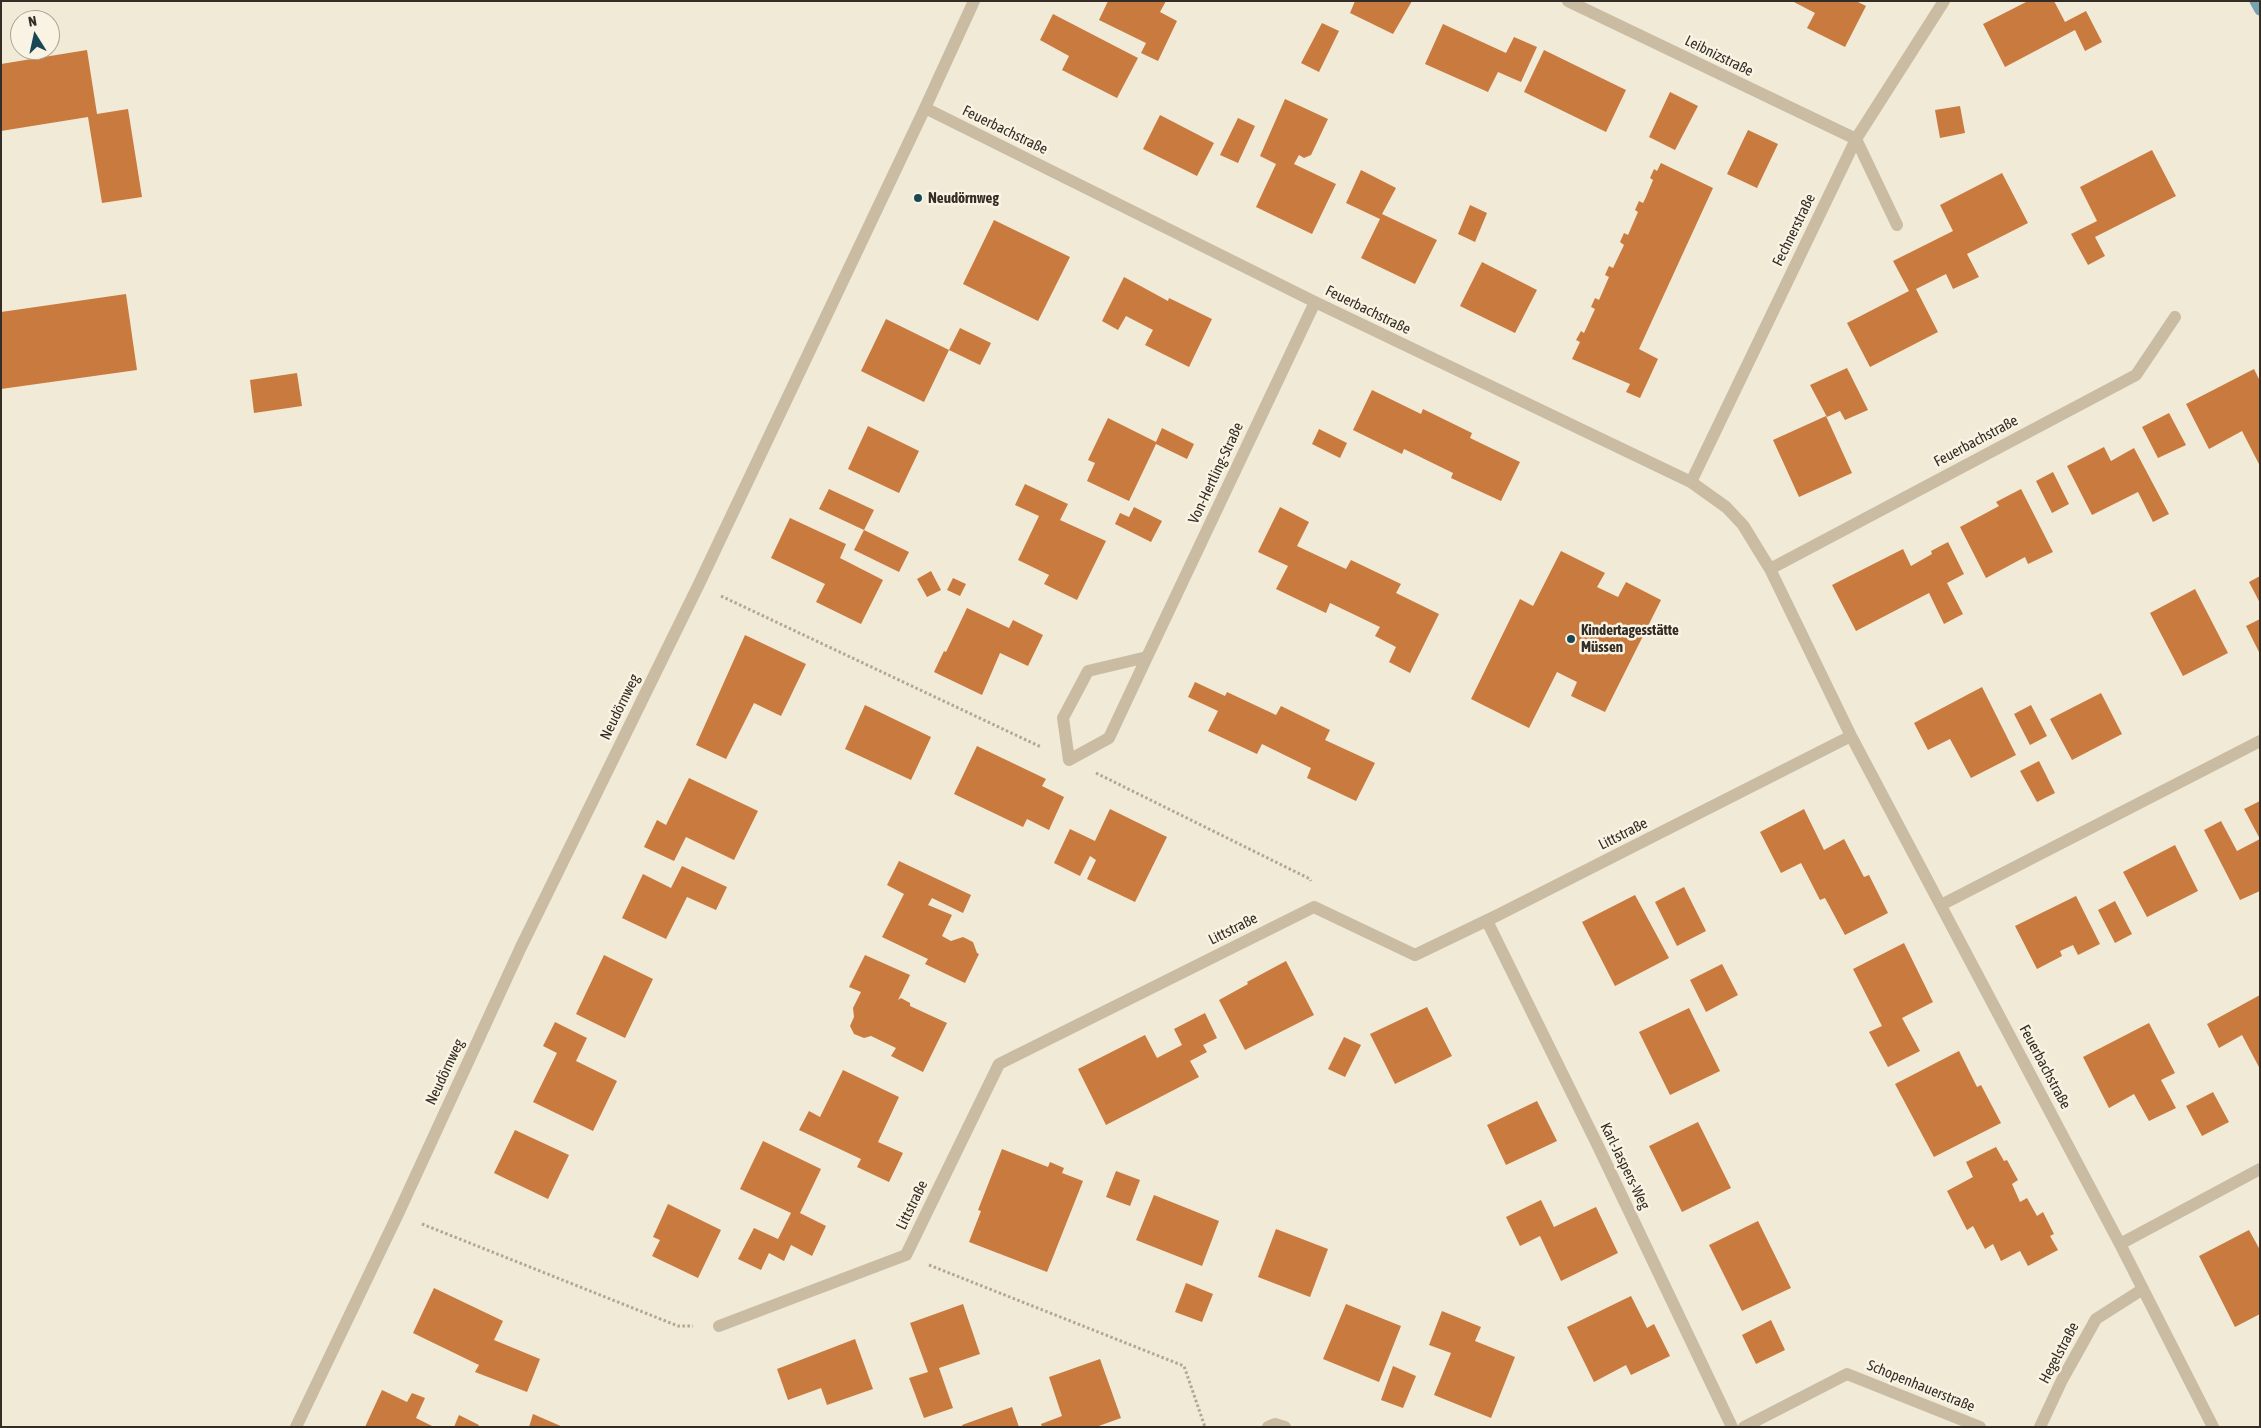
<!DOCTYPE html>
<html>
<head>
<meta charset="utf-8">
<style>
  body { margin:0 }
  #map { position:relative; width:2261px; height:1428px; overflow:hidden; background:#f1ead7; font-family:"Asap Condensed",sans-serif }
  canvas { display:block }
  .frame { position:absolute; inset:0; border:2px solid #342d25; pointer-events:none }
  .north { position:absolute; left:10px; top:10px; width:50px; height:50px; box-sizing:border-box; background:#f9f3e3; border:1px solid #aaa497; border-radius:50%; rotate:350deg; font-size:14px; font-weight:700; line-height:20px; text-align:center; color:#342d25 }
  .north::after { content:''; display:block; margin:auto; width:18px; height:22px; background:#1a4756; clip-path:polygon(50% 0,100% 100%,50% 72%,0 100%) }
</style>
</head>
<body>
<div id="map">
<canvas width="2261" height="1428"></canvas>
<div class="frame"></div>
<div class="north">N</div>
</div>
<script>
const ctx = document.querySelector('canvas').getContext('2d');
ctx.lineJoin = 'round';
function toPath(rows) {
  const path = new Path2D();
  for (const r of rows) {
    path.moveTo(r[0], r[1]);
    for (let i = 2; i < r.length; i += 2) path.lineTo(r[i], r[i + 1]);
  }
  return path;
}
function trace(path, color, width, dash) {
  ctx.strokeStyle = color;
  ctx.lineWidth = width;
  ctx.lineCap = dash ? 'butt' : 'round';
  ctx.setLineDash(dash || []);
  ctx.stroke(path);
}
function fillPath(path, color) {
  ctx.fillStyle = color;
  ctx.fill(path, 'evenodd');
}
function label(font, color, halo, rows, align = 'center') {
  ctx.font = font + ' "Asap Condensed",sans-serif';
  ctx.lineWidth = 5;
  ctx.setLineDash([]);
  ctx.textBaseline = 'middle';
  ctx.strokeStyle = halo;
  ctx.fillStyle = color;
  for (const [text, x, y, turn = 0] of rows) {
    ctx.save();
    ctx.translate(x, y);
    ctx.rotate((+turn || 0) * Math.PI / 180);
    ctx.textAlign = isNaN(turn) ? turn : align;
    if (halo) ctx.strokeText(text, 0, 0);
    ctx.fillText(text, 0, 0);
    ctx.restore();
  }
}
trace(toPath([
  [2255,1,2260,10]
]), '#76a2af', 11);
fillPath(toPath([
  [1108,1,1166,1,1160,12,1177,21,1158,61,1141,53,1146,43,1099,20],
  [1355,1,1412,1,1393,34,1350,13],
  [1792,1,1856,1,1866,6,1845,47,1807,28,1815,13],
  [2028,1,2054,1,2065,22,2086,11,2102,42,2085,51,2075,30,2005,67,1983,24],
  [1053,14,1138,58,1117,98,1062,70,1069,56,1040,40],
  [1322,23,1339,31,1319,72,1301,63],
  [1443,24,1506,53,1514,37,1537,47,1521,82,1498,72,1488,92,1425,64],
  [87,50,97,114,128,109,142,197,102,203,88,117,1,131,1,64],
  [1544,50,1626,90,1606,132,1524,92],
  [1670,92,1698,106,1675,150,1649,137],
  [1285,99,1328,119,1311,155,1304,158,1299,155,1294,164,1336,184,1312,234,1256,207,1276,164,1260,156],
  [1960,106,1965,133,1940,138,1935,110],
  [1160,115,1214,143,1197,176,1143,149],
  [1238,118,1255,126,1238,163,1220,155],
  [1748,130,1778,144,1757,188,1727,174],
  [2152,150,2176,196,2095,237,2105,256,2088,265,2071,234,2097,221,2080,187],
  [1661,163,1713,188,1639,349,1658,359,1640,398,1626,392,1630,384,1572,359,1580,342,1576,340,1581,331,1584,333,1595,309,1591,307,1595,298,1599,300,1609,277,1605,275,1609,266,1613,268,1624,245,1620,242,1624,233,1628,235,1638,212,1635,210,1639,201,1643,203,1646,197,1653,180,1650,178,1654,169,1657,171],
  [1361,170,1396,188,1382,214,1437,240,1415,284,1361,258,1380,219,1346,203],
  [2002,173,2028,223,1967,254,1979,277,1953,289,1946,274,1916,289,1938,332,1870,367,1847,323,1909,291,1893,261,1953,231,1940,205],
  [1470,205,1487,213,1475,242,1458,234],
  [994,220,1070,257,1038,321,963,284],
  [1482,262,1537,290,1515,333,1460,306],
  [1124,277,1168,301,1169,298,1212,319,1189,367,1145,345,1153,330,1126,316,1118,330,1102,321],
  [126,294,137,370,1,389,1,312],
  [886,319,949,350,924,402,861,371],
  [960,328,991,343,980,365,949,350],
  [1847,368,1868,410,1845,420,1840,411,1827,417,1810,385],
  [2254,369,2260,381,2260,466,2242,431,2209,449,2186,404],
  [297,373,302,406,254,413,250,380],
  [1372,390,1421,414,1423,409,1472,433,1470,438,1520,462,1501,501,1451,478,1453,473,1404,449,1402,454,1353,430],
  [2169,413,2186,445,2158,458,2142,427],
  [1826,416,1852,473,1799,497,1773,440],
  [1108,418,1156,442,1162,428,1194,444,1187,459,1156,444,1129,501,1087,481,1095,463,1088,460],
  [868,426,919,451,899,493,848,469],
  [1319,429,1347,443,1340,458,1312,444],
  [2104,447,2111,461,2134,448,2169,514,2153,522,2138,492,2092,515,2067,466],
  [2053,472,2069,504,2052,513,2036,481],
  [1025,484,1068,504,1060,520,1106,541,1077,600,1044,584,1049,575,1018,560,1039,516,1015,505],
  [829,489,874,510,864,530,819,509],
  [2021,489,2053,552,2028,564,2025,557,1986,578,1960,527,1999,506,1996,502],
  [1134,507,1162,521,1151,542,1115,524,1120,513,1129,517],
  [1280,507,1309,522,1297,546,1346,569,1351,560,1401,584,1396,593,1439,614,1410,673,1389,662,1396,647,1375,636,1380,627,1330,603,1326,613,1276,589,1288,566,1258,552],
  [790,518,846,544,840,558,883,580,861,624,816,602,825,584,771,558],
  [864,530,909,552,899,572,854,550],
  [1948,542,1964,574,1947,583,1963,614,1944,624,1929,593,1856,631,1832,585,1903,549,1911,566,1932,554,1931,551],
  [1561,551,1605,573,1597,587,1618,597,1626,582,1661,600,1605,712,1571,696,1577,682,1557,672,1529,728,1471,699,1520,599,1533,606],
  [931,571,941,590,927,597,917,579],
  [2260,576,2260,603,2249,582],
  [953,578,966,584,960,596,947,590],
  [2195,589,2228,653,2183,676,2150,613],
  [967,608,1009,628,1013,620,1043,635,1028,666,1000,653,982,695,934,672,944,651,946,652],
  [2260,619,2260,654,2246,626],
  [745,635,806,664,781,716,754,703,726,759,696,745],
  [1195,682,1225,696,1227,692,1276,715,1281,706,1330,730,1325,740,1375,763,1356,801,1307,778,1311,768,1262,744,1257,754,1208,731,1218,711,1188,697],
  [1982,687,2016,755,1971,778,1950,739,1928,750,1914,723],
  [2101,693,2122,734,2072,760,2050,719],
  [865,705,931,737,911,780,845,749],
  [2031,705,2047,736,2030,745,2014,714],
  [977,746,1046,779,1042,786,1064,797,1049,830,1027,819,1023,827,954,794],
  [2039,761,2055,793,2037,802,2020,771],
  [689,778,758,811,734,860,686,837,674,861,644,847,657,820,666,825],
  [2260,801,2260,891,2240,900,2204,830,2221,821,2237,851,2260,839,2244,809],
  [1110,809,1167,837,1135,902,1087,879,1096,860,1090,856,1080,876,1054,863,1070,829,1095,841],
  [1804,809,1824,850,1844,839,1864,877,1869,875,1888,913,1845,935,1825,898,1820,900,1801,863,1781,873,1760,832],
  [2175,845,2198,891,2147,917,2123,872],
  [899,861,971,895,963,913,932,898,928,905,952,915,942,936,951,941,963,937,973,942,977,953,979,954,965,983,925,964,928,959,882,937,904,894,887,885],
  [682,866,727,887,716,910,687,897,666,939,622,918,643,874,671,888],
  [1684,887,1706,931,1677,946,1655,902],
  [1635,895,1669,958,1615,986,1582,922],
  [2076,896,2100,944,2078,955,2073,945,2060,951,2062,956,2037,969,2015,926],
  [2115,901,2132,934,2115,943,2098,910],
  [1904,943,1933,1002,1902,1018,1920,1051,1888,1067,1869,1032,1882,1026,1853,969],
  [604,955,653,979,625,1038,576,1014],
  [865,955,910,975,898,1000,901,998,910,1003,910,1006,947,1023,923,1072,891,1056,896,1048,871,1036,864,1038,854,1034,850,1026,854,1017,853,1008,861,992,849,987],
  [1286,961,1314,1015,1245,1050,1219,1000,1248,984,1247,982],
  [1722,964,1738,995,1706,1012,1690,980],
  [2260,995,2260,1069,2242,1035,2219,1048,2207,1024],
  [1427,1007,1452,1056,1395,1084,1370,1034],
  [1689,1008,1720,1071,1670,1095,1639,1032],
  [1205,1013,1217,1038,1203,1045,1207,1052,1190,1061,1199,1077,1106,1125,1078,1069,1145,1035,1157,1058,1182,1045,1174,1029],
  [555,1022,587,1038,576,1061,617,1081,593,1131,533,1102,557,1053,543,1046],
  [2149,1023,2175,1073,2161,1080,2176,1108,2149,1121,2134,1094,2109,1108,2083,1057],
  [1344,1037,1361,1045,1345,1077,1328,1069],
  [1959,1051,1977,1087,1981,1085,2001,1123,1934,1157,1895,1084],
  [843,1070,899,1097,878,1142,903,1153,889,1182,857,1167,861,1159,799,1130,809,1111,820,1117],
  [2213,1092,2229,1122,2202,1136,2186,1106],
  [1537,1101,1557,1141,1506,1165,1487,1125],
  [1698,1122,1731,1188,1682,1212,1649,1146],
  [515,1130,569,1155,548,1199,494,1173],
  [763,1141,821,1169,800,1213,826,1226,812,1256,791,1245,784,1261,769,1253,761,1270,738,1259,754,1228,778,1239,791,1213,740,1189],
  [1996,1147,2004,1161,2007,1160,2018,1180,2012,1184,2020,1202,2027,1198,2037,1216,2043,1212,2054,1234,2050,1236,2058,1250,2028,1266,2020,1251,2001,1261,1993,1244,1985,1249,1973,1226,1967,1230,1947,1191,1973,1177,1966,1162],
  [1002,1149,1048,1167,1050,1162,1064,1168,1062,1173,1083,1181,1047,1272,969,1242,981,1211,978,1210],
  [1116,1171,1140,1180,1130,1206,1106,1197],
  [1154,1195,1219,1221,1202,1266,1136,1240],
  [1541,1200,1554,1227,1596,1207,1618,1253,1561,1281,1540,1236,1520,1246,1506,1217],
  [668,1204,721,1230,698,1278,652,1256,660,1240,653,1237],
  [1758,1221,1791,1288,1742,1311,1709,1245],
  [1276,1229,1328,1249,1310,1297,1258,1277],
  [2249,1230,2260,1250,2260,1314,2235,1327,2199,1256],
  [1186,1283,1213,1294,1202,1322,1175,1312],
  [434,1288,503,1321,494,1340,540,1359,527,1392,475,1372,479,1365,413,1333],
  [1631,1296,1647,1328,1654,1324,1670,1356,1631,1375,1626,1365,1594,1382,1567,1327],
  [963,1304,980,1354,939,1368,953,1408,924,1418,909,1378,928,1372,910,1323],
  [1346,1304,1401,1326,1379,1382,1323,1359],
  [1442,1311,1481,1327,1475,1341,1515,1357,1491,1418,1434,1395,1451,1353,1429,1345],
  [1771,1320,1785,1350,1756,1364,1742,1335],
  [855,1339,873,1389,827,1405,821,1388,788,1400,777,1369],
  [1100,1359,1121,1418,1096,1427,1042,1427,1041,1424,1062,1416,1049,1377],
  [1393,1366,1416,1376,1403,1408,1381,1400],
  [382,1390,407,1402,412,1393,425,1398,416,1418,434,1427,365,1427],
  [1012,1407,1019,1427,963,1427,962,1425],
  [533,1414,563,1427,529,1427],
  [459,1415,479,1425,478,1427,454,1427]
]), '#c97a3e');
trace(toPath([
  [721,596,1041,747],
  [1096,773,1310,879,1311,881],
  [422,1224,678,1326,693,1326],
  [929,1265,1184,1366,1205,1427]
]), '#b5a68d', 3, [2.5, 2.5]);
trace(toPath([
  [1568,1,1856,139,1897,225],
  [925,108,1315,302,1691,482,1726,507,1743,525,1770,569,1851,736,2120,1244,2213,1427],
  [1691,482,1856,139,1944,1],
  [1770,569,2136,375,2175,317],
  [1147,657,1088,671,1063,718,1069,760,1109,738,1147,657,1315,302],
  [1941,905,2260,741],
  [1487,921,1597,1144,1732,1427],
  [2120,1244,2260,1169],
  [719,1326,906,1255,999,1064,1314,907,1415,955,1498,915,1851,736],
  [296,1427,398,1214,521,947,699,584,925,108,974,1],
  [1268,1427,1275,1424,1285,1427],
  [1744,1427,1847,1374,1980,1427],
  [2040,1427,2062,1380,2096,1319,2143,1289]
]), '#c9bca3', 12);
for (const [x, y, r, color] of [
  [918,198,5,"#1a4756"],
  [1571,639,5,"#1a4756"]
]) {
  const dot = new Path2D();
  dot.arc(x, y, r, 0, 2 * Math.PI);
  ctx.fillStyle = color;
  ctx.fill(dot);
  trace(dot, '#f9f3e3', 2);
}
label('15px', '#342d25', '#f9f3e3', [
  ["Leibnizstraße",1719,56,26],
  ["Feuerbachstraße",1005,130,26],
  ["Fechnerstraße",1794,230,-64],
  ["Feuerbachstraße",1368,310,26],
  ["Feuerbachstraße",1976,441,-28],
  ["Von-Hertling-Straße",1216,473,-65],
  ["Neudörnweg",620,707,-64],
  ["Littstraße",1623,834,-27],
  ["Littstraße",1233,929,-27],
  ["Feuerbachstraße",2045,1067,62],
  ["Neudörnweg",445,1072,-65],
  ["Karl-Jaspers-Weg",1625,1166,64],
  ["Littstraße",912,1205,-64],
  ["Hegelstraße",2059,1353,-62],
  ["Schopenhauerstraße",1921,1386,22]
]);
label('bold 15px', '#342d25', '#f9f3e3', [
  ["Neudörnweg",928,198],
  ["Kindertagesstätte",1581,630],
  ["Müssen",1581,647]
], 'left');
</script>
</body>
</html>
